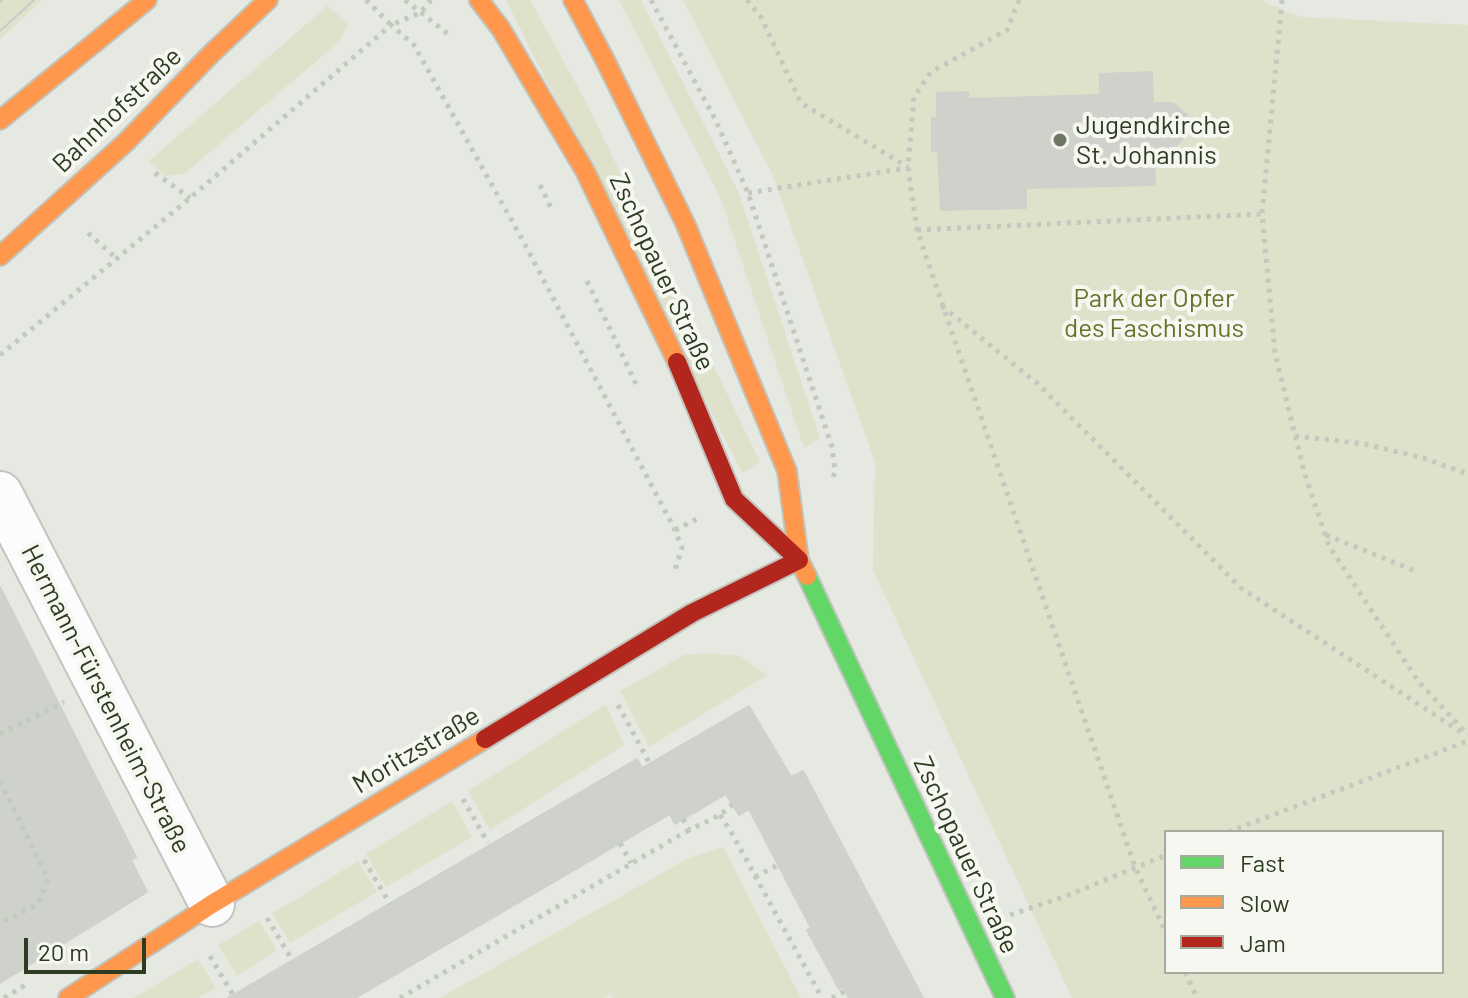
<!DOCTYPE html>
<html>
<head>
<meta charset="utf-8">
<style>
  body { margin:0 }
  #map { position:relative; width:1468px; height:998px; overflow:hidden; background:#e6e8e2; font-family:Barlow,sans-serif }
  canvas { display:block }
  .legend { position:absolute; left:1164px; top:830px; width:280px; height:144px; box-sizing:border-box; background:#f5f7f0; border:2px solid #a5ac9d; margin:0; padding:10px 14px; list-style:none; font-size:24px; color:#2d3b20 }
  .legend li { display:flex; align-items:center; gap:16px; height:40px }
  .legend b { width:40px; border:2px solid #a5ac9d }
  .scale { position:absolute; left:24px; top:938px; width:122px; height:36px; box-sizing:border-box; border:4px solid #2d3b20; border-top:0; padding-left:10px; font-size:24px; line-height:28px; white-space:nowrap; color:#2d3b20; -webkit-text-stroke:6px #f5f7f0; paint-order:stroke }
</style>
</head>
<body>
<div id="map">
<canvas width="1468" height="998"></canvas>
<ul class="legend">
<li><b style="height:10px;background:#63d668"></b>Fast</li>
<li><b style="height:10px;background:#ff974d"></b>Slow</li>
<li><b style="height:10px;background:#b3261e"></b>Jam</li>
</ul>
<div class="scale">20 m</div>
</div>
<script>
const ctx = document.querySelector('canvas').getContext('2d');
ctx.lineJoin = 'round';
function fillPath(path, color) {
  ctx.fillStyle = color;
  ctx.fill(path, 'evenodd');
}
function toPath(rows) {
  const path = new Path2D();
  for (const r of rows) {
    path.moveTo(r[0], r[1]);
    for (let i = 2; i < r.length; i += 2) path.lineTo(r[i], r[i + 1]);
  }
  return path;
}
function trace(path, color, width, dash) {
  ctx.strokeStyle = color;
  ctx.lineWidth = width;
  ctx.lineCap = dash ? 'butt' : 'round';
  ctx.setLineDash(dash || []);
  ctx.stroke(path);
}
function label(font, color, halo, rows, align = 'center') {
  ctx.font = font + ' Barlow,sans-serif';
  ctx.lineWidth = 8;
  ctx.setLineDash([]);
  ctx.textBaseline = 'middle';
  ctx.strokeStyle = halo;
  ctx.fillStyle = color;
  for (const [text, x, y, turn = 0] of rows) {
    ctx.save();
    ctx.translate(x, y);
    ctx.rotate((+turn || 0) * Math.PI / 180);
    ctx.textAlign = isNaN(turn) ? turn : align;
    if (halo) ctx.strokeText(text, 0, 0);
    ctx.fillText(text, 0, 0);
    ctx.restore();
  }
}
fillPath(toPath([
  [0,0,42,0,0,39],
  [506,0,530,0,587,104,760,462,742,473],
  [619,0,641,0,738,191,820,438,804,448,721,199],
  [683,0,1260,0,1301,17,1468,25,1468,998,1072,998,873,570,875,462,773,176],
  [1166,832,1442,832,1442,972,1166,972],
  [327,6,348,23,340,41,184,174,165,176,149,161],
  [707,653,740,656,767,675,649,747,620,691,684,655],
  [606,704,624,745,490,830,468,791],
  [452,801,472,837,386,887,366,854],
  [723,847,801,998,613,998,611,994,603,998,440,998,689,858],
  [358,861,377,892,290,943,272,914],
  [259,921,277,950,237,976,218,945],
  [198,959,216,988,198,998,134,998]
]), '#dfe1cb');
const building = toPath([
  [1152,72,1153,103,1173,103,1187,115,1187,134,1174,148,1154,148,1155,185,1026,188,1026,208,941,210,938,150,932,151,932,118,937,118,937,93,968,92,968,99,1100,95,1100,74,1152,72],
  [0,587,136,857,131,860,147,892,0,983,0,587],
  [749,706,791,777,803,771,923,998,849,998,843,987,839,989,807,930,811,928,749,809,739,815,726,794,675,824,670,814,355,998,228,998,637,759,642,768,749,706]
]);
fillPath(building, '#cfd1cb');
trace(building, '#cfd1cb', 2);
const street = toPath([
  [0,494,212,904]
]);
const fast = toPath([
  [807,576,1005,998]
]);
const slow = toPath([
  [479,0,501,29,585,171,677,362],
  [573,0,604,58,685,223,787,471,799,560,807,576],
  [0,120,147,0],
  [0,256,126,142,210,55,268,0],
  [68,998,212,904,485,739]
]);
const jam = toPath([
  [677,362,734,499,799,560],
  [485,739,692,613,799,560]
]);
trace(street, '#c3c5bf', 48);
trace(fast, '#c1c4bc', 22);
trace(slow, '#c1c4bc', 22);
trace(jam, '#c1c4bc', 22);
trace(toPath([
  [366,0,391,25,420,13,431,0],
  [405,0,448,34],
  [651,0,716,121,748,193,832,447,835,471,833,478],
  [747,0,761,17,801,103,908,167],
  [1019,0,1007,30,931,72,914,97,908,167,917,230,1135,867,1166,933],
  [1282,0,1262,214,1275,353,1304,472,1329,546,1418,681,1468,735],
  [155,173,190,198],
  [540,185,551,208],
  [748,193,907,168],
  [917,230,1262,214],
  [88,233,117,259],
  [587,281,638,388],
  [942,306,1038,384,1241,588,1464,734],
  [0,355,190,198,391,25,414,45,522,239,675,530,682,548,674,573],
  [1295,436,1365,444,1423,458,1468,474],
  [675,530,699,518],
  [1326,535,1418,572],
  [618,705,650,764],
  [0,734,64,702],
  [0,781,48,879,38,904,0,923],
  [463,799,488,843],
  [720,815,730,830,822,998],
  [683,819,689,830,720,815,732,805],
  [1228,832,1468,741],
  [620,843,631,863],
  [364,860,390,904],
  [755,877,778,865],
  [1010,915,1069,895,1166,855],
  [267,918,291,958],
  [210,956,233,995],
  [1185,972,1197,998],
  [4,998,27,984],
  [400,998,689,830],
  [832,998,845,991]
]), '#c4c9bf', 5, [4, 6]);
trace(street, '#fbfcfb', 44);
trace(fast, '#63d668', 18);
trace(slow, '#ff974d', 18);
trace(jam, '#b3261e', 18);
trace(toPath([
  [0,2,2,0],
  [0,31,34,0]
]), '#c8cac6', 2);
for (const [x, y, r, color] of [
  [1060,140,8,"#6e7864"]
]) {
  const dot = new Path2D();
  dot.arc(x, y, r, 0, 2 * Math.PI);
  ctx.fillStyle = color;
  ctx.fill(dot);
  trace(dot, '#f5f7f0', 3);
}
label('26px', '#2d3b20', '#f5f7f0', [
  ["Bahnhofstraße",117,110,-44],
  ["Zschopauer Straße",662,272,65],
  ["Hermann-Fürstenheim-Straße",106,699,63],
  ["Moritzstraße",416,750,-31],
  ["Zschopauer Straße",966,855,65]
]);
label('26px', '#2d3b20', '#f5f7f0', [
  ["Jugendkirche",1076,125],
  ["St. Johannis",1076,155]
], 'left');
label('26px', '#65722a', '#f5f7f0', [
  ["Park der Opfer",1154,298],
  ["des Faschismus",1154,328]
]);
</script>
</body>
</html>
